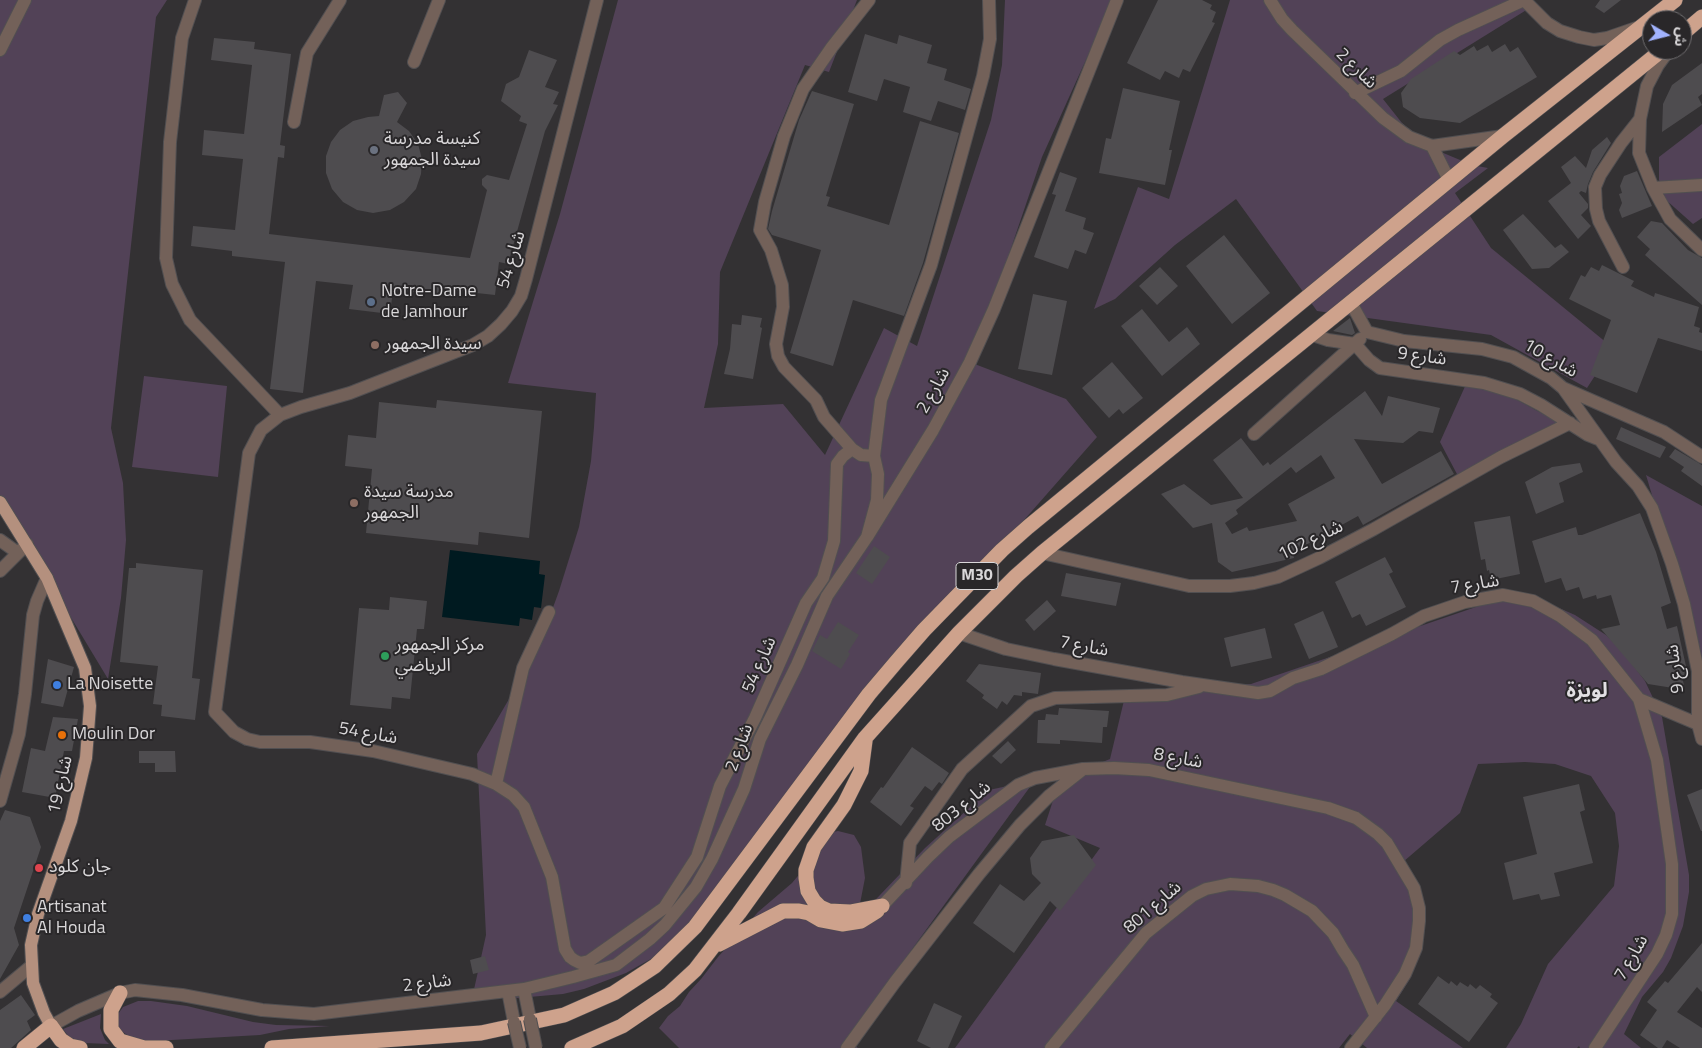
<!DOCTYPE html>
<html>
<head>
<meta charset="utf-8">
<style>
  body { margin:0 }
  #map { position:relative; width:1702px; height:1048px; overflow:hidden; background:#333133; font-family:"Titillium Web","Noto Sans Arabic",sans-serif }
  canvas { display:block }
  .north { position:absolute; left:1642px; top:10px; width:50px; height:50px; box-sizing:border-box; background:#292729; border:1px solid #6f6d6f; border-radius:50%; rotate:98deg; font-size:14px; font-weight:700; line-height:20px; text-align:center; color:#d9d7d9 }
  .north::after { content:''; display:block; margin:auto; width:18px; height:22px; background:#a1b2fd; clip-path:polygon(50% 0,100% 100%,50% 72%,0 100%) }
</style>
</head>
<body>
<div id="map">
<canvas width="1702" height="1048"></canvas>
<div class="north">ش</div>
</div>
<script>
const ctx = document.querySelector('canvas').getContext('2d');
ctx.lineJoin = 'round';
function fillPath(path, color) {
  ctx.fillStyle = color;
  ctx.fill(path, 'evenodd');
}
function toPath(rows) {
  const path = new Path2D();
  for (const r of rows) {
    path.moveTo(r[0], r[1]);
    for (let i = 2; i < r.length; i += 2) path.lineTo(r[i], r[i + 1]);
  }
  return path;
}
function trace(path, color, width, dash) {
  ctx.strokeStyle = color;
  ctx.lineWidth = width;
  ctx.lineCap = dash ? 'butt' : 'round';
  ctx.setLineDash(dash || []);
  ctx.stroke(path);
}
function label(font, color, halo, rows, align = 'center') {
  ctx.font = font + ' "Titillium Web","Noto Sans Arabic",sans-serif';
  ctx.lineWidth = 4;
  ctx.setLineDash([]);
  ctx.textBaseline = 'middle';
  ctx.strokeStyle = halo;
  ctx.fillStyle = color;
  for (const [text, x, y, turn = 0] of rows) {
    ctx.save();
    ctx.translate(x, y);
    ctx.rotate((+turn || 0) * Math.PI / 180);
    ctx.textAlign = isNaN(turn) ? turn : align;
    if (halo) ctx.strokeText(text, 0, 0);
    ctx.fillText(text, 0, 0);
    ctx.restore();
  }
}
fillPath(toPath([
  [0,0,167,0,156,17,111,428,123,483,126,540,121,598,108,679,64,606,0,514],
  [618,0,857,0,829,72,805,65,720,272,718,344,704,408,783,404,825,455,884,328,917,346,991,120,1002,65,1005,0,1113,0,1042,157,972,363,1066,399,1097,437,894,668,800,792,665,951,626,973,584,989,563,994,518,998,473,994,486,935,477,754,516,687,547,624,559,591,579,527,591,461,594,427,596,393,508,383,560,214],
  [1230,0,1525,0,1528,9,1383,99,1402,123,1414,134,1441,152,1472,165,1488,168,1455,193,1491,248,1613,348,1587,388,1491,335,1317,311,1236,199,1175,245,1115,299,1094,309,1138,187,1169,199],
  [1702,124,1702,218,1693,224,1666,200,1659,180,1659,157],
  [144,376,227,386,218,477,132,467],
  [1467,382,1510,396,1565,426,1458,476,1440,442],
  [1646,475,1702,506,1702,663],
  [1508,596,1542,602,1559,608,1575,615,1606,635,1621,649,1645,681,1662,717,1689,875,1689,892,1683,926,1671,958,1663,972,1642,997,1624,1034,1641,1048,1580,1048,1579,1046,1577,1048,1506,1048,1521,1024,1548,964,1614,886,1619,846,1615,813,1591,776,1555,764,1525,762,1478,764,1460,813,1403,862,1416,891,1415,964,1411,977,1396,1001,1463,1048,1367,1048,1350,1034,1339,1048,955,1048,1100,848,1045,825,1060,779,1110,759,1126,692,1251,684],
  [1035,780,846,1040,858,1048,679,1048,659,1028,668,1016,680,1006,689,992,701,979,718,957,758,912,792,883,802,871,824,834,838,831,854,835,861,847,865,878,857,919,925,848,989,790],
  [138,1001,151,1001,187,1006,253,1022,276,1025,330,1026,289,1029,260,1035,154,1041,144,1040,131,1038,119,1029,118,1014,123,1007],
  [101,1014,100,1028,105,1040,109,1044,84,1043,69,1037,63,1029]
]), '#524257');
fillPath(toPath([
  [450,550,540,561,539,574,545,575,541,608,534,607,532,620,520,618,519,626,442,617]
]), '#001a20');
fillPath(toPath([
  [1158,0,1202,0,1212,5,1210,9,1216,12,1212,22,1215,23,1190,72,1183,69,1179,78,1165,71,1160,80,1127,63],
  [1600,0,1621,0,1604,13,1595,7],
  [865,34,897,44,899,35,932,45,927,63,947,69,944,80,971,89,965,110,938,101,931,121,903,112,910,87,884,79,877,101,848,92],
  [214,38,255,42,254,49,291,54,280,145,285,146,284,158,278,157,269,234,470,258,487,190,482,185,482,179,487,175,509,180,527,124,519,121,521,116,501,101,506,84,519,77,529,50,557,60,545,87,559,92,553,104,558,105,545,131,508,264,499,262,495,295,440,289,439,295,393,290,390,314,349,309,353,285,316,281,303,393,270,389,285,262,232,256,232,251,191,246,193,226,235,230,243,159,202,155,204,130,244,134,252,65,211,60],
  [1505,44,1510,52,1518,47,1537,77,1460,123,1420,118,1403,107,1401,93,1411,79,1454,51,1460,55,1474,46,1477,51,1488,45,1492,52],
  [1702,63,1702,94,1698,97,1702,105,1662,132,1663,104,1672,85],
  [1123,88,1180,101,1169,150,1172,150,1165,185,1099,173,1106,138,1111,139],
  [812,91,854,104,826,196,830,197,827,206,889,225,920,121,959,133,923,263,904,316,853,300,833,366,790,353,821,250,772,235,768,229,772,211,799,120],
  [398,92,407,103,397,122,409,131,418,144,422,159,421,174,416,189,404,202,390,210,373,213,357,210,343,202,332,189,326,173,326,156,331,142,340,130,353,121,368,117,379,116,384,95],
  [1607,137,1611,143,1593,172,1588,184,1586,193,1581,191,1579,193,1588,204,1588,208,1581,215,1591,226,1578,239,1548,201,1571,183,1561,167,1575,156,1586,168,1592,150],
  [1637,171,1652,206,1622,218,1619,210,1622,203,1619,194,1622,193,1620,186,1624,176],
  [1060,172,1077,178,1065,211,1086,218,1083,229,1094,233,1086,254,1075,250,1068,269,1034,257,1056,195,1052,194],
  [1523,214,1555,248,1561,244,1569,252,1549,268,1532,269,1503,230],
  [1651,221,1662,223,1688,250,1702,258,1702,305,1645,255,1650,249,1637,237],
  [1224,235,1270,293,1232,324,1186,266],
  [1602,265,1634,281,1631,286,1654,297,1655,293,1699,307,1694,326,1700,328,1699,332,1702,333,1702,351,1658,338,1637,393,1590,375,1611,320,1569,299,1581,275,1585,277,1591,267,1599,271],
  [1160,267,1178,286,1157,305,1139,286],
  [1033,294,1067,301,1052,375,1018,369],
  [1142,309,1169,342,1187,327,1200,344,1162,376,1121,326],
  [742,315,762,318,760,327,762,328,753,379,724,374,730,349,732,324,741,325],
  [1350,318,1355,333,1352,335,1333,331],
  [1112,362,1143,398,1123,414,1119,409,1109,418,1082,388],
  [1365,391,1382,416,1388,396,1440,408,1433,433,1419,431,1403,443,1354,439,1382,484,1441,451,1454,474,1363,525,1358,516,1293,552,1294,558,1232,572,1218,562,1212,523,1193,528,1161,494,1184,484,1211,505,1243,498,1213,460,1241,438,1263,466,1268,462,1270,465],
  [1321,455,1335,478,1288,504,1297,521,1249,531,1247,527,1232,534,1225,523,1238,514,1236,510,1291,467,1296,473],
  [437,400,542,411,529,538,479,532,478,545,366,533,372,469,345,466,348,435,376,438,379,402,436,408],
  [1621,427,1666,447,1660,458,1616,439],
  [1675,449,1702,465,1702,486,1681,471,1684,467,1669,457],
  [1580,463,1583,472,1559,483,1564,502,1536,514,1525,482,1552,467],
  [1640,513,1656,552,1671,603,1661,607,1667,629,1677,626,1688,675,1682,677,1684,685,1673,688,1648,684,1601,629,1620,625,1611,595,1597,599,1596,595,1583,599,1579,587,1566,591,1561,578,1545,583,1532,541,1576,527,1578,535,1582,535],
  [1510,516,1520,574,1491,580,1489,570,1487,571,1485,559,1481,560,1474,522],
  [874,546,890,557,872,584,856,573],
  [1385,557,1393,572,1389,574,1406,607,1366,626,1360,614,1352,618,1335,582],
  [136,563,203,570,192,678,200,679,195,720,161,716,162,705,153,704,158,666,120,662,129,568,136,568],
  [1066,573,1121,583,1116,606,1061,596],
  [390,597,427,601,424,629,417,629,410,699,392,697,391,709,350,705,359,608,389,610],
  [1047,600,1056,611,1034,631,1025,620],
  [1323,611,1338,647,1309,659,1294,624],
  [838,622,859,635,848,652,850,654,841,669,812,651,820,635,827,639],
  [1265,628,1272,658,1231,667,1224,638],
  [48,659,74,667,63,707,41,703],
  [979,664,1041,673,1038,694,1022,692,1022,696,1014,695,1007,705,1002,701,997,709,982,698,984,695,966,681],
  [1059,708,1109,711,1107,727,1103,727,1102,743,1060,740,1060,744,1037,743,1038,720,1045,720,1046,714,1058,715],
  [53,717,78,719,72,751,64,751,55,798,22,792,31,748,45,751],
  [1008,741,1016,750,1001,764,992,756],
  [912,747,949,773,942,784,939,782,932,791,925,786,910,806,914,808,901,826,870,802,881,787,883,788],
  [139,751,175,751,176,772,155,772,155,763,139,763],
  [1579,784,1585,810,1580,812,1593,863,1554,873,1560,896,1541,900,1539,894,1513,900,1504,863,1537,854,1523,797],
  [1702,789,1702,831,1701,831,1687,795],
  [5,810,30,817,41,847,14,928,19,945,0,979,0,821],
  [1074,835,1096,865,1060,911,1050,901,1014,953,973,923,1000,884,1024,901,1041,883,1032,874,1030,858,1042,841],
  [1702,943,1702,992,1697,987,1677,1012,1702,1028,1702,1048,1680,1048,1667,1040,1662,1048,1658,1048,1640,1035,1657,1010,1647,1002,1665,981,1668,983],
  [485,956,489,970,473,974,470,960],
  [1438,976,1449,984,1451,981,1457,986,1460,982,1468,987,1470,984,1476,989,1480,985,1492,994,1490,997,1498,1003,1469,1042,1418,1004],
  [21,995,35,1015,27,1021,31,1030,11,1048,0,1048,0,1010],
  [934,1003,962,1016,948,1048,931,1048,917,1041]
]), '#4e4c4f');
const minor = toPath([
  [195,0,182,38,170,142,166,258,172,284,190,320,280,415],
  [597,0,526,279,521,296,512,311,501,324,488,336,473,345,350,393,301,407,280,415,261,430,249,453,215,712,234,732,247,739,260,742,310,742,373,751,472,774,496,784,513,795,524,807,552,877,565,949,570,957,574,960,580,963,589,961,664,908,697,857,720,786,755,718,806,603,823,578,834,541,837,464,843,456,852,449,861,455,874,456,878,474,877,500,867,537],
  [1270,0,1282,19,1292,30,1383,118,1409,137,1432,146,1503,136],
  [1524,0,1547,23,1560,31,1579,37,1594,40,1607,38,1636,28],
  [0,50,25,0],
  [1669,50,1658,65,1647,86,1640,119,1639,153,1653,188,1670,219,1702,250],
  [414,62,439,0],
  [1355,93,1401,71,1440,40,1458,30,1524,0],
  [294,122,307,53,340,0],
  [1432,146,1449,180],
  [1653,188,1702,185],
  [1623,267,1599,221,1596,209,1595,187,1600,175,1621,143,1640,119],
  [1351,303,1367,332],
  [1367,332,1404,341,1482,349,1513,357,1551,378,1563,388,1664,432,1702,457],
  [1313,335,1328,340,1355,344],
  [1355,344,1369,360,1380,368,1484,383,1520,394,1541,405,1588,435,1598,439],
  [1563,388,1616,462,1638,486,1652,508,1672,564,1684,604,1698,671,1698,724,1702,739],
  [1254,434,1360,339],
  [852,449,824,417,816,400,784,367,778,356,776,344,783,307,782,285,771,250,760,230,765,202,784,136,803,89,832,47,869,0],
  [874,456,881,400,931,265,983,76,990,39,989,0],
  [0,540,18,553],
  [1042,553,1189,586,1230,586,1254,583,1278,577,1319,558,1374,529,1501,457,1570,423],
  [0,571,27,544],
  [959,633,1006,649,1054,659,1182,682,1258,693,1270,691,1293,678,1321,669,1392,634,1424,616,1465,602,1503,595,1533,601,1560,616,1592,640,1639,699,1657,760,1672,864,1672,914,1666,935,1657,954,1595,1048],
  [1639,699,1698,724],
  [496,784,523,668,549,612],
  [0,801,19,734,25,694,33,615,37,601,47,578],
  [906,883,910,843,962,769,1031,706,1055,698,1167,695,1199,687],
  [882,906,928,857,949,837,1018,785,1035,778,1083,769,1114,768,1149,770,1328,808,1356,818,1378,834,1387,843,1414,888,1419,908,1419,921,1416,948,1405,974,1385,1005,1351,1048],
  [524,989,530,1019],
  [508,991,514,1022],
  [0,992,31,966],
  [51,1026,78,1011,120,993,135,990,182,995,262,1010,314,1014,524,989,573,977,616,965,650,939,665,925,696,887,712,859,744,789,760,739,797,665,827,596,867,537,933,430,970,362,994,309,1117,0],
  [847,1048,895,982,979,874,1020,825,1049,796,1082,770],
  [1051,1048,1146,933,1192,896,1206,889,1230,884,1258,886,1273,890,1285,895,1312,911,1333,933,1343,950,1353,965,1376,1017]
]);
const major = toPath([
  [0,502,47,578,85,668,90,706,86,758,71,821,38,914,31,945,33,983,44,1013,51,1026]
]);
const highway = toPath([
  [1682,34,1702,17],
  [865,741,861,771,844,805,814,847,806,870,806,878,808,891,814,901,820,907,829,911,850,912,882,906],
  [719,944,783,911,799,911,809,913,821,920,842,924,861,921,877,911],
  [120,993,111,1010,111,1029,120,1041,144,1048],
  [24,1048,51,1026,61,1040,70,1046,80,1048],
  [135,1048,166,1048],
  [272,1048,481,1033,564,1015,614,993,655,966,695,927,869,694,897,661,924,630,1002,550,1028,527,1503,136,1675,0],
  [572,1048,622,1026,669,994,695,970,739,913,865,738,959,633,1016,576,1042,553,1662,50]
]);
trace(minor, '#514f51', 14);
trace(major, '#514f51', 14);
trace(highway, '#514f51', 16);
trace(minor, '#736159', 12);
trace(major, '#b4907e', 12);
trace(highway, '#cea28c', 15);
const minorBridge = toPath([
  [530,1019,536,1048],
  [514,1022,520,1048]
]);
trace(minorBridge, '#514f51', 14, []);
trace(minorBridge, '#736159', 12);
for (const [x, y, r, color] of [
  [374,150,5,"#6b7280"],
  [371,302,5,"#5c6f8a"],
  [375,345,5,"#8d6e63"],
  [354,503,5,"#8d6e63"],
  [385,656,5,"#2e9e5b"],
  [57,685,5,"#3f7fe0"],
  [62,735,5,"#e8710a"],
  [39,868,5,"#e0444e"],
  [27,918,5,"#3f7fe0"]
]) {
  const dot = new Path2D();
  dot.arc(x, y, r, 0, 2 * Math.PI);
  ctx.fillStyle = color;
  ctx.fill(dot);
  trace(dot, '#292729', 2);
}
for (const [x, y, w] of [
  [977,576,42]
]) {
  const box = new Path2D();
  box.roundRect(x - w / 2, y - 13.5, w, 27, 4);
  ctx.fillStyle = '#292729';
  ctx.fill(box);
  trace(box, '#d9d7d9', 1);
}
label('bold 16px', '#d9d7d9', null, [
  ["M30",977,576]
]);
label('18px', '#d9d7d9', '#292729', [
  ["شارع 2",1356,69,44],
  ["شارع 54",512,260,-73],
  ["شارع 9",1422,357,8],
  ["شارع 10",1550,359,30],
  ["شارع 2",934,391,-61],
  ["شارع 102",1311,541,-26],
  ["شارع 7",1475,585,-9],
  ["شارع 7",1084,647,10],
  ["شارع 54",760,665,-66],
  ["شارع 9",1676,669,-97],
  ["شارع 54",368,734,10],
  ["شارع 2",740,748,-70],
  ["شارع 8",1178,759,10],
  ["شارع 19",61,785,-77],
  ["شارع 803",962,807,-39],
  ["شارع 801",1153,908,-41],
  ["شارع 7",1632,958,-60],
  ["شارع 2",427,984,-7]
]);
label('18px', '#d9d7d9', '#292729', [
  ["كنيسة مدرسة",384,140],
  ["سيدة الجمهور",384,161],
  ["Notre-Dame",381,292],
  ["de Jamhour",381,313],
  ["سيدة الجمهور",385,345],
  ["مدرسة سيدة",364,493],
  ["الجمهور",364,514],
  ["مركز الجمهور",395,646],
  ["الرياضي",395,667],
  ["La Noisette",67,685],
  ["Moulin Dor",72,735],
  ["جان كلود",49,868],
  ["Artisanat",37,908],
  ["Al Houda",37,929]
], 'left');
label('bold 20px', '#e2e0e3', '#292729', [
  ["لويزة",1587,692]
]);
</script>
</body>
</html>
